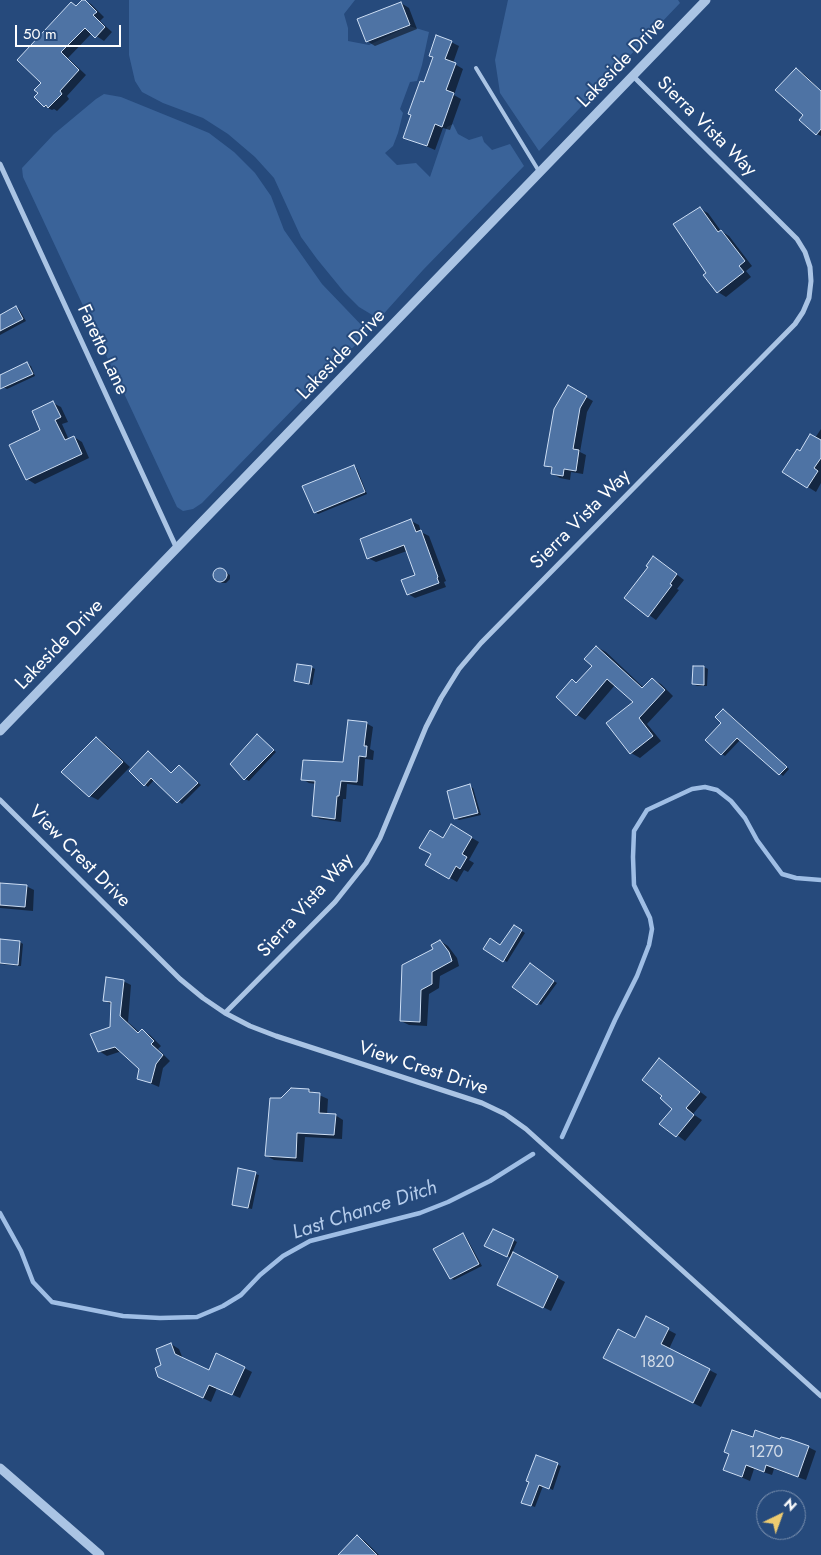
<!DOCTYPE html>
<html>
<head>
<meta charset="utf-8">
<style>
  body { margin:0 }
  #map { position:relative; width:821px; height:1555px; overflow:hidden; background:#264a7c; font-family:Jost,sans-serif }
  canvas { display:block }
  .north { position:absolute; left:756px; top:1490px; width:50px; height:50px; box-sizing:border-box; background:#264a7c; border:1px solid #7d92b0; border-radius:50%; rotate:42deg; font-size:14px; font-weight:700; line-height:20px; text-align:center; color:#fff }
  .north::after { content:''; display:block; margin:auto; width:18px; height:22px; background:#edcb70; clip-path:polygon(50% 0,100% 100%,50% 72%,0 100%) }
  .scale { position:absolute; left:15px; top:25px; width:106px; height:22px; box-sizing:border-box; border:2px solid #fff; border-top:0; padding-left:6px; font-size:15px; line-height:18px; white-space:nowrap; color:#fff; -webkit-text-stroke:4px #264a7c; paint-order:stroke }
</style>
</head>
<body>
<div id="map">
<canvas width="821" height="1555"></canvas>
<div class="north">N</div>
<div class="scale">50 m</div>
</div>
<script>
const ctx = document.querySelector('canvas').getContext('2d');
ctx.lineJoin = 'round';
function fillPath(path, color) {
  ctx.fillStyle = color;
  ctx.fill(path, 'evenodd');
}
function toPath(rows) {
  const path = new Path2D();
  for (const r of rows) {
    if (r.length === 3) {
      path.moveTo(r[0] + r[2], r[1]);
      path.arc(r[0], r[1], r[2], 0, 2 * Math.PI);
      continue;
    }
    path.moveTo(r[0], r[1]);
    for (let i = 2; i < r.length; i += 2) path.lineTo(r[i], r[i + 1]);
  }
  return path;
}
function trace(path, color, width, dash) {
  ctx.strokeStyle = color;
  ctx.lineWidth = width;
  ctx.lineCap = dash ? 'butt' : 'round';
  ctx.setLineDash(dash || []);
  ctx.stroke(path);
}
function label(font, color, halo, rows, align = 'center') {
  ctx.font = font + ' Jost,sans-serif';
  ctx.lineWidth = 4;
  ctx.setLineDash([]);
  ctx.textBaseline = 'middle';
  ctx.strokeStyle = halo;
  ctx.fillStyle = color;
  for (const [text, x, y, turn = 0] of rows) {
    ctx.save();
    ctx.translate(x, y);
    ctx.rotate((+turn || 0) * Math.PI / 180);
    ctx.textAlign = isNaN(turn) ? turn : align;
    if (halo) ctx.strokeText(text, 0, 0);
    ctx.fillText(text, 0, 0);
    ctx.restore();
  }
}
fillPath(toPath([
  [129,0,355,0,344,14,348,28,348,41,369,45,409,26,429,32,422,65,417,81,410,82,400,109,403,113,398,133,393,146,385,153,397,165,416,163,430,177,447,127,453,124,458,134,469,140,482,136,484,142,492,150,510,144,524,166,423,270,379,319,359,307,344,292,317,259,301,237,274,178,255,157,228,134,203,118,163,103,142,92,135,81,129,55],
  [508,0,678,0,680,3,539,151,500,93,495,60],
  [104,94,121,97,185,123,209,133,234,152,255,173,271,196,284,230,322,284,368,332,202,503,193,509,183,511,177,507,23,177,22,168,54,134,96,99]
]), '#3a6399');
fillPath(toPath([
  [83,0,91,4,104,17,100,21,112,32,104,41,92,33,68,58,86,75,67,96,69,99,57,111,54,109,52,110,44,106,39,93,42,83,77,7],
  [401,3,409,8,417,29,375,46,367,41],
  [451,42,459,46,453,63,463,69,454,95,461,99,450,130,443,128,435,150,405,137,434,58,430,55],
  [796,70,804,74,821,91,821,136,817,134,805,115],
  [700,209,708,213,721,231,729,236,752,266,746,271,751,277,726,297,718,292,705,275,707,274],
  [16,307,19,309,26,321,0,335,0,316],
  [27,364,31,366,35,376,7,389,3,387,0,377],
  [568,387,593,401,587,412,580,452,586,455,583,474,571,472,570,480,560,478,553,474,552,469,545,465],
  [53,403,61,407,68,422,62,424,69,440,74,437,82,442,89,458,35,484,27,479,42,430],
  [821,429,821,483,816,492,784,472,815,438],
  [354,467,357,469,367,494,318,514,315,512],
  [411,521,419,525,421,532,429,536,446,581,444,582,446,587,415,598,408,594,416,576,407,551,376,562,368,558],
  [661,562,684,580,677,589,679,590,656,620,649,615],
  [218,570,222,570,230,575,230,579,226,583,222,583,215,578,214,574],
  [597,647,606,652,644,688,652,679,661,684,673,696,647,724,661,741,640,758,631,753,635,702,616,684,585,720,576,714,572,681,577,683,594,666],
  [311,667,315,669,312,685,295,681],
  [694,667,704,667,708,669,707,686,697,686,693,684],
  [727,712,789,769,783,776,741,739,725,756,722,754,723,723],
  [366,723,373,727,370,749,374,751,373,760,365,759,363,786,347,784,346,799,343,799,341,822,320,819,313,815,316,784,309,783,302,779,344,764],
  [258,736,276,752,249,781,245,779],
  [97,738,104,743,130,767,98,800,90,796],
  [182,769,201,785,182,804,154,780,148,787,130,771,171,774],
  [469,786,473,788,481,815,459,820,455,818],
  [451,826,479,842,469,860,474,863,468,872,464,870,457,882,426,864],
  [0,882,4,884,26,886,34,890,33,911,0,908],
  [514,926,525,933,507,962,484,948,500,946],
  [0,940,20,942,23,944,21,966,0,964],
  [440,941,448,946,457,958,459,966,440,976,439,988,429,994,427,1026,409,1025,401,1021,434,950],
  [533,967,557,983,541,1005,537,1003],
  [123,981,131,985,128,1022,140,1033,142,1030,150,1035,161,1046,158,1049,170,1061,163,1068,159,1087,138,1078,141,1069,122,1051,107,1056,99,1051,111,1028,112,1005,104,1000],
  [660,1060,707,1097,693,1114,702,1120,685,1141,661,1123,674,1108,663,1096],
  [308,1090,328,1099,327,1115,335,1115,343,1120,342,1139,305,1137,303,1162,274,1160,267,1156,281,1099],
  [239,1170,259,1175,252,1209,234,1205],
  [494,1230,517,1242,512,1253,565,1282,551,1311,506,1289,512,1258,489,1248],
  [463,1235,466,1237,482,1266,454,1280,451,1278],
  [646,1318,676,1334,669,1349,717,1374,701,1407,612,1362,636,1339],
  [171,1344,179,1349,183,1359,209,1371,244,1368,252,1372,240,1398,217,1388,211,1402,168,1381,163,1366],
  [753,1439,781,1441,808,1447,816,1451,806,1480,774,1469,772,1475,754,1469,750,1481,724,1470],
  [536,1456,561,1466,553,1490,543,1486,535,1507,526,1504],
  [357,1537,365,1541,379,1555,340,1555]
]), '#0007');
trace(toPath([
  [562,1137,615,1020,637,976,649,945,652,929,650,918,634,885,633,857,634,831,647,810,692,789,705,787,717,790,731,801,745,818,757,840,782,874,796,878,821,880],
  [0,1213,21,1251,33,1282,52,1302,123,1316,160,1318,197,1317,223,1306,241,1295,260,1275,283,1256,310,1241,420,1213,448,1202,490,1181,533,1154]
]), '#9fbee5', 4.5);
const building = toPath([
  [82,0,85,0,97,12,93,15,105,27,95,38,85,28,61,52,79,70,60,91,62,94,48,108,46,105,44,107,34,97,38,93,34,90,41,83,17,60,71,2,76,6,82,0],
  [401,2,410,25,366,42,357,19,401,2],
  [436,35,452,41,445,59,456,63,446,90,454,93,442,127,435,124,427,146,403,138,411,115,408,114,420,81,424,82,433,57,429,56,436,35],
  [796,68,821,91,821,129,816,135,799,120,803,115,775,90,796,68],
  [700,207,718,232,721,230,745,261,739,266,744,272,717,293,703,275,706,273,673,224,700,207],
  [16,306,23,319,0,331,0,315,16,306],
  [27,362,33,374,0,389,0,375,27,362],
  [568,385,587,396,580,408,573,449,579,450,576,471,564,469,563,476,551,474,552,467,544,466,554,409,568,385],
  [53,401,61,417,55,420,65,440,74,436,82,454,26,480,9,445,40,430,32,411,53,401],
  [810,434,821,440,821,458,814,468,818,471,807,488,782,472,797,449,800,451,810,434],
  [354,465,365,492,314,513,302,486,354,465],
  [411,519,416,532,421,530,438,577,437,578,439,583,407,595,401,580,415,575,404,545,367,559,360,539,411,519],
  [653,556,677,574,670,584,672,585,648,617,624,598,648,567,646,566,653,556],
  [220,575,7],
  [596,646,642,688,652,678,665,690,639,718,653,736,630,754,606,723,633,702,607,679,576,716,556,697,572,679,576,683,592,666,584,659,596,646],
  [297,664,312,666,309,684,294,681,297,664],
  [693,666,704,666,704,685,692,684,693,666],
  [723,709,787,767,779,775,737,738,721,755,705,740,721,723,715,717,723,709],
  [348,720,367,722,364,746,367,746,366,757,359,756,357,782,341,781,339,796,337,796,335,819,312,816,315,781,301,780,303,760,343,762,348,720],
  [257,734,274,750,244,780,230,764,257,734],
  [96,737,123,762,89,797,61,772,96,737],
  [148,751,171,773,179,765,198,783,177,803,151,778,144,786,129,771,148,751],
  [470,784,478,813,454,819,447,791,470,784],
  [451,824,472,837,462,854,467,857,460,869,456,866,449,879,425,865,431,854,419,848,430,830,443,838,451,824],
  [0,883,27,885,25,907,0,905,0,883],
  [514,925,522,930,503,962,483,949,490,938,500,945,514,925],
  [0,939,20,941,18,965,0,963,0,939],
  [440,940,449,952,452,961,432,972,432,984,421,990,420,1022,400,1021,402,965,433,949,431,945,440,940],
  [530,963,554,981,537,1005,512,987,530,963],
  [106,977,124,980,120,1016,138,1033,142,1029,154,1041,151,1044,163,1055,156,1064,151,1083,137,1079,139,1069,115,1047,98,1052,90,1034,110,1027,111,1002,103,1001,106,977],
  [659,1058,700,1092,686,1108,694,1115,676,1137,659,1124,672,1109,660,1098,662,1096,642,1080,659,1058],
  [291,1088,309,1089,309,1092,320,1093,319,1113,336,1114,334,1135,297,1133,296,1158,265,1156,270,1098,281,1098,291,1088],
  [238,1168,256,1172,248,1208,232,1205,238,1168],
  [493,1229,514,1239,507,1257,484,1246,493,1229],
  [463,1233,479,1264,450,1279,433,1249,463,1233],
  [513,1252,558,1276,543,1308,497,1285,513,1252],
  [646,1316,669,1328,661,1344,710,1369,693,1403,603,1358,618,1329,635,1338,646,1316],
  [171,1343,175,1354,209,1370,216,1353,245,1367,232,1395,209,1385,203,1398,158,1377,155,1368,161,1365,156,1349,171,1343],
  [732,1430,753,1437,755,1430,780,1439,781,1437,789,1439,809,1446,798,1477,766,1465,764,1472,746,1465,742,1477,723,1470,729,1454,724,1452,732,1430],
  [536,1455,558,1463,549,1489,539,1485,531,1506,521,1503,529,1482,526,1481,536,1455],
  [357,1535,377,1555,338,1555,357,1535]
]);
fillPath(building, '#4e73a4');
trace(building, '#cddef4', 1);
trace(toPath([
  [476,68,540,173]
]), '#aac4e4', 4);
trace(toPath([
  [0,164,177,549],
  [0,800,180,979,203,998,225,1013,250,1026,276,1036,482,1103,505,1114,526,1129,821,1396],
  [225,1013,335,902,366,863,380,838,426,727,441,698,459,669,481,643,795,324,803,312,809,298,811,281,810,267,805,252,797,239,633,76]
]), '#aac4e4', 5);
trace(toPath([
  [0,731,706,0],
  [0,1468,100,1555]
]), '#aac4e4', 9);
label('16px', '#d3dce8', null, [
  ["1820",657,1363],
  ["1270",766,1453]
]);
label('19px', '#fff', '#264a7c', [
  ["Lakeside Drive",622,63,-46],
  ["Sierra Vista Way",706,127,45],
  ["Faretto Lane",102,350,65],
  ["Lakeside Drive",342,355,-46],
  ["Sierra Vista Way",581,520,-45],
  ["Lakeside Drive",60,645,-46],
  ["View Crest Drive",79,857,45],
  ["Sierra Vista Way",306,906,-48],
  ["View Crest Drive",423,1069,18]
]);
label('italic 20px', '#b6cdec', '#264a7c', [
  ["Last Chance Ditch",365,1211,-18]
]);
</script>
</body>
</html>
